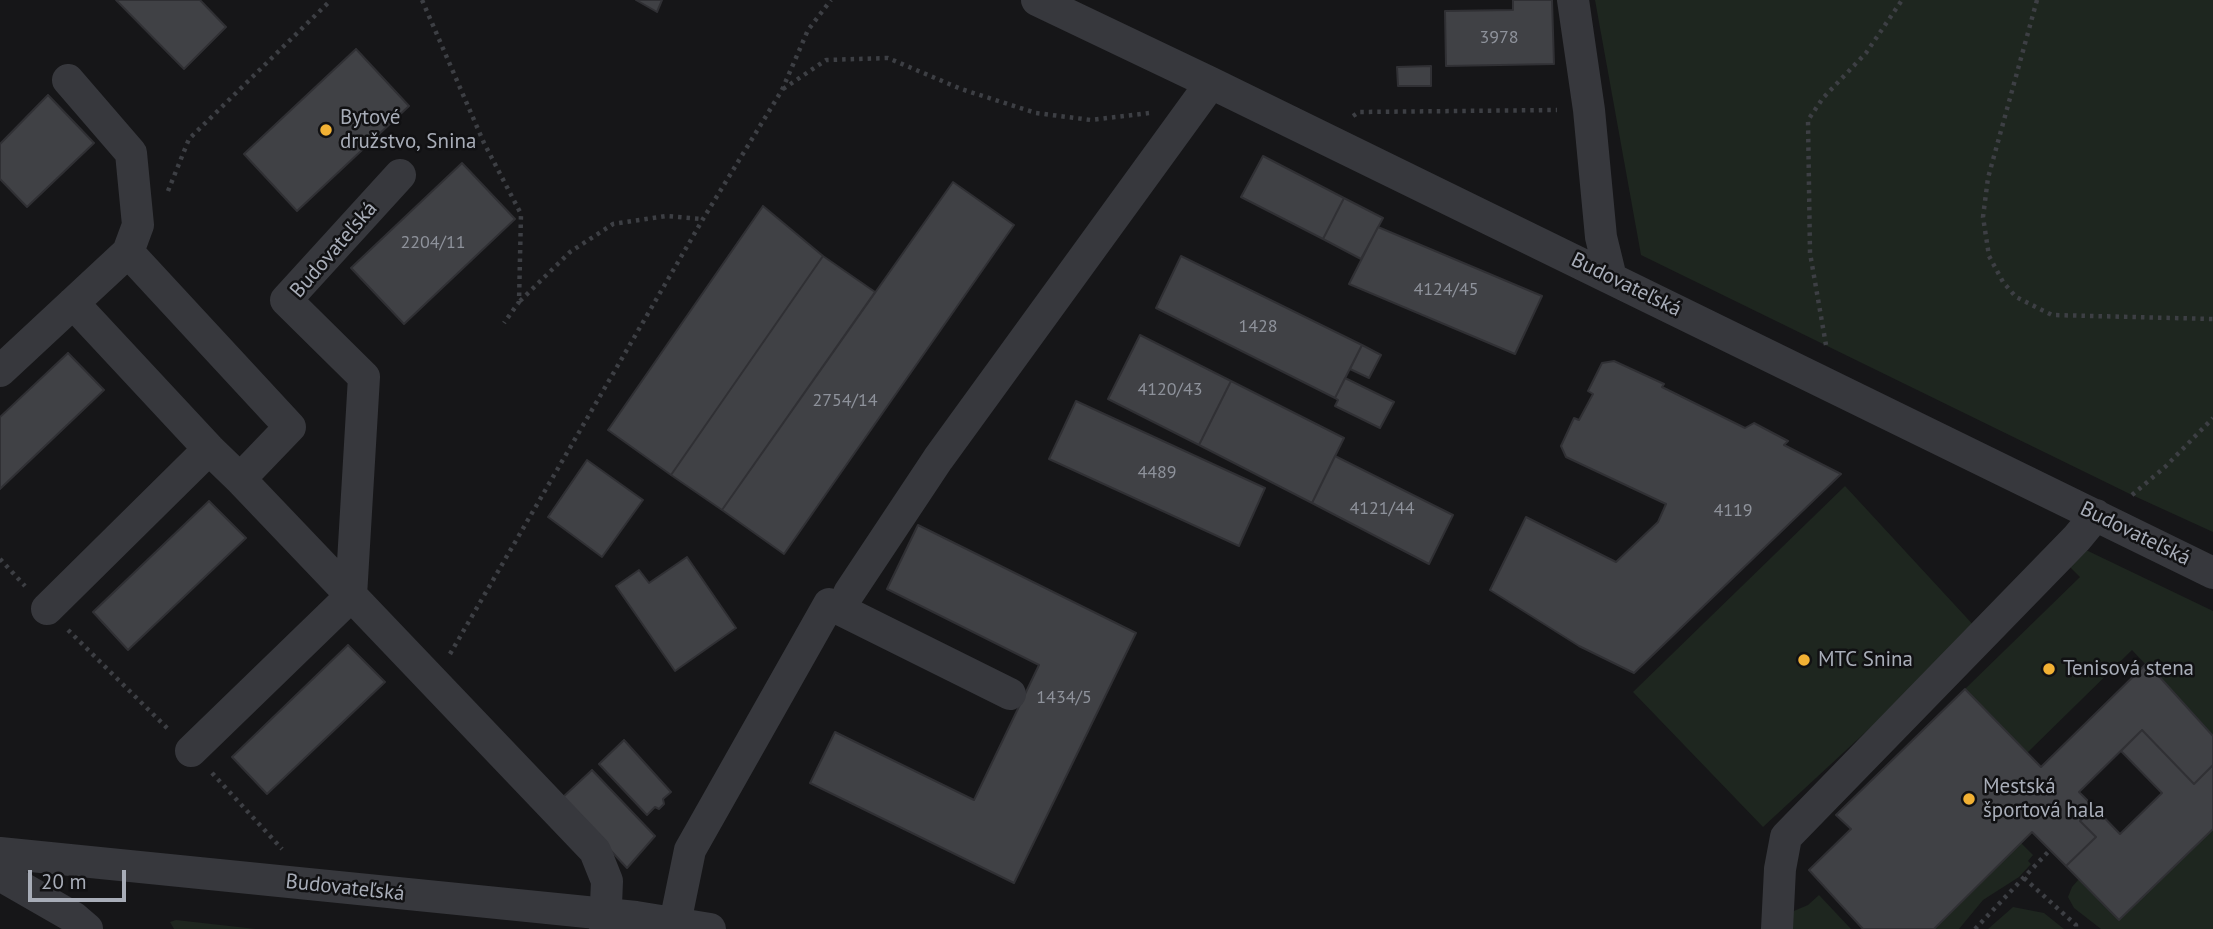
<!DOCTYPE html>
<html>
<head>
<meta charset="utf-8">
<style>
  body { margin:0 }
  #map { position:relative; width:2213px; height:929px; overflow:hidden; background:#161618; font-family:"PT Sans",sans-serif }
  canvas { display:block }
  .scale { position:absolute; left:28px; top:870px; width:98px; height:32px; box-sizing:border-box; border:4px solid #a8adb8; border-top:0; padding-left:9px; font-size:21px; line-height:24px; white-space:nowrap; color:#a8adb8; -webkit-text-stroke:5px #111113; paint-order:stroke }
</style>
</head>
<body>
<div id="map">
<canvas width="2213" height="929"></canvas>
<div class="scale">20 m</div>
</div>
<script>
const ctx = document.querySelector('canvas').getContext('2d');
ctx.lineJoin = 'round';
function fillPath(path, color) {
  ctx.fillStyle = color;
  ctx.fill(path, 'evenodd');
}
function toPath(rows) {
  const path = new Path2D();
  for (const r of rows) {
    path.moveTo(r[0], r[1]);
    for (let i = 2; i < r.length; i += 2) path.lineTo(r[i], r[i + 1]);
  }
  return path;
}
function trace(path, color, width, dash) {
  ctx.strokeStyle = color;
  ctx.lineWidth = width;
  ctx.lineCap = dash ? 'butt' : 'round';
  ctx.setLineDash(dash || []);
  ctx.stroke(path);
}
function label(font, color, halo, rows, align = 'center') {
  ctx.font = font + ' "PT Sans",sans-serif';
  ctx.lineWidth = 5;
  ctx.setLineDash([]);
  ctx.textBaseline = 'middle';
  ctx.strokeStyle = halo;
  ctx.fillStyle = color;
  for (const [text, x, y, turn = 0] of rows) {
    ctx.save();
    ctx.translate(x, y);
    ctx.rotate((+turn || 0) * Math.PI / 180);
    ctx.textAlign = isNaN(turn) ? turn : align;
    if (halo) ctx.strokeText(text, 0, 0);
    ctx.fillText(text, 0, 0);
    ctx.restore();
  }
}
fillPath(toPath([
  [1595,0,2213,0,2213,532,2132,495,1641,255],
  [1845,486,1977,629,1763,827,1633,692],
  [2086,550,2213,611,2213,736,2132,650,2027,753,1965,689,2080,577,2070,567],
  [2213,829,2213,929,2101,929,2074,908,2068,897,2072,887,2079,879,2119,920],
  [2021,843,2033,855,2028,861,2031,864,2019,877,1983,900,1959,929,1934,929],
  [1819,895,1851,929,1781,929,1782,916,1808,905],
  [2013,907,2044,913,2064,929,1988,929],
  [176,920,256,929,174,929,170,922]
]), '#1e261f');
const building = toPath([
  [116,0,200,0,226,27,184,69,116,0],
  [636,0,662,0,657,12,636,0],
  [1513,0,1552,0,1554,64,1446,66,1445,11,1513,10,1513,0],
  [356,49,409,106,297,211,244,154,356,49],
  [1431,66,1431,86,1398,86,1397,67,1431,66],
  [48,95,94,143,27,207,0,179,0,144,48,95],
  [1263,156,1344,198,1323,239,1241,197,1263,156],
  [462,163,515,219,404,324,351,268,462,163],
  [953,182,1014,225,784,554,722,510,953,182],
  [1344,198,1383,218,1361,259,1323,239,1344,198],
  [763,206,823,256,671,475,608,430,763,206],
  [1378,227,1542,296,1515,354,1349,284,1378,227],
  [823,256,875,292,722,510,671,475,823,256],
  [1181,256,1362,345,1335,398,1156,308,1181,256],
  [1140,335,1231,381,1199,445,1108,399,1140,335],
  [1362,345,1381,355,1369,378,1350,369,1362,345],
  [68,353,104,390,0,489,0,417,68,353],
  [1614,361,1664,384,1662,387,1745,428,1754,423,1788,441,1784,445,1841,474,1634,673,1579,646,1490,590,1526,517,1616,562,1658,522,1666,504,1566,457,1561,446,1574,418,1579,420,1593,394,1588,391,1602,363,1614,361],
  [1345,378,1394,402,1380,428,1335,406,1338,400,1335,398,1345,378],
  [1231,381,1344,438,1312,503,1199,445,1231,381],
  [1076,401,1265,488,1239,546,1049,459,1076,401],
  [1335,456,1453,515,1429,564,1312,503,1335,456],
  [587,460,643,500,602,557,548,517,587,460],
  [209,501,246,538,128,650,93,612,209,501],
  [918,525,1136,633,1014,883,810,783,835,732,974,800,1039,665,887,589,918,525],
  [687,557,736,628,675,671,616,586,639,570,649,583,687,557],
  [348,645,385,682,267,794,232,757,348,645],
  [2147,663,2213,736,2213,765,2194,784,2142,730,2079,792,2094,807,2080,821,2096,837,2066,866,2032,832,1934,929,1863,929,1809,870,1851,829,1836,815,1965,689,2041,767,2147,663],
  [2142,730,2194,784,2213,765,2213,829,2119,920,2066,866,2096,837,2080,821,2094,807,2120,834,2162,793,2121,751,2142,730],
  [624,740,671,792,663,799,664,804,659,809,655,807,647,815,599,764,624,740],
  [592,770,655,836,627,868,562,798,592,770]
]);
fillPath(building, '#404145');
trace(building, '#303034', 2);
trace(toPath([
  [422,0,484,143,521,214,519,302,504,323],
  [2037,0,1988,178,1983,217,1989,256,2003,282,2016,297,2052,315,2213,319],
  [783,89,826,60,888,58,961,89,1036,113,1091,120,1149,113],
  [1353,116,1359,112,1557,110],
  [168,191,189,139,331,0],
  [520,301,570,252,613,224,666,216,702,219],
  [1826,345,1810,253,1808,120,1823,98,1866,53,1902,0],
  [2132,495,2165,467,2213,418],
  [0,559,25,586],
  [68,630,169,730],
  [450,654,703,219,782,90,808,30,831,0],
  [212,773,282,849],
  [2024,878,2076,925,2076,929],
  [1975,929,2049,851]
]), '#3d3f44', 4.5, [3.5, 5]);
trace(toPath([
  [1037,0,1211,83,2213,573],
  [1573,0,1589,110,1601,237,1611,278],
  [68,80,131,153,138,225,128,252],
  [73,303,209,449,240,479,595,851,607,881,605,929],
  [0,371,128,252,290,427,240,479],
  [849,593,938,459,1211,83],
  [47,609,209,449],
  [191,751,351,596,364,377,286,300,400,175],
  [0,853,636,917,710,929],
  [0,875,73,917,87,929],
  [675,923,690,850,829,604,1010,694],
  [1777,929,1780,869,1786,837,2077,538,2096,515]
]), '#37383d', 32);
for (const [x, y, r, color] of [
  [326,130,7,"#f2b134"],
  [1804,660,7,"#f2b134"],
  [2049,669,7,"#f2b134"],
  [1969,799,7,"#f2b134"]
]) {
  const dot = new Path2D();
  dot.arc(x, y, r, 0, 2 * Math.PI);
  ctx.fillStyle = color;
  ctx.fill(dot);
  trace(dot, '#111113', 2.5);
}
label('18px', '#8e929b', null, [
  ["3978",1499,38],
  ["2204/11",433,243],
  ["4124/45",1446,290],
  ["1428",1258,327],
  ["4120/43",1170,390],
  ["2754/14",845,401],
  ["4489",1157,473],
  ["4121/44",1382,509],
  ["4119",1733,511],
  ["1434/5",1064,698]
]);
label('21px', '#a8adb8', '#111113', [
  ["Bytové",340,118],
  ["družstvo, Snina",340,142],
  ["MTC Snina",1818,660],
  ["Tenisová stena",2063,669],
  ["Mestská",1983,787],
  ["športová hala",1983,811]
], 'left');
label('21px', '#a8adb8', '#111113', [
  ["Budovateľská",334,250,-49],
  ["Budovateľská",1626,285,26],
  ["Budovateľská",2135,534,26],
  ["Budovateľská",345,888,6]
]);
</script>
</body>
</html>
